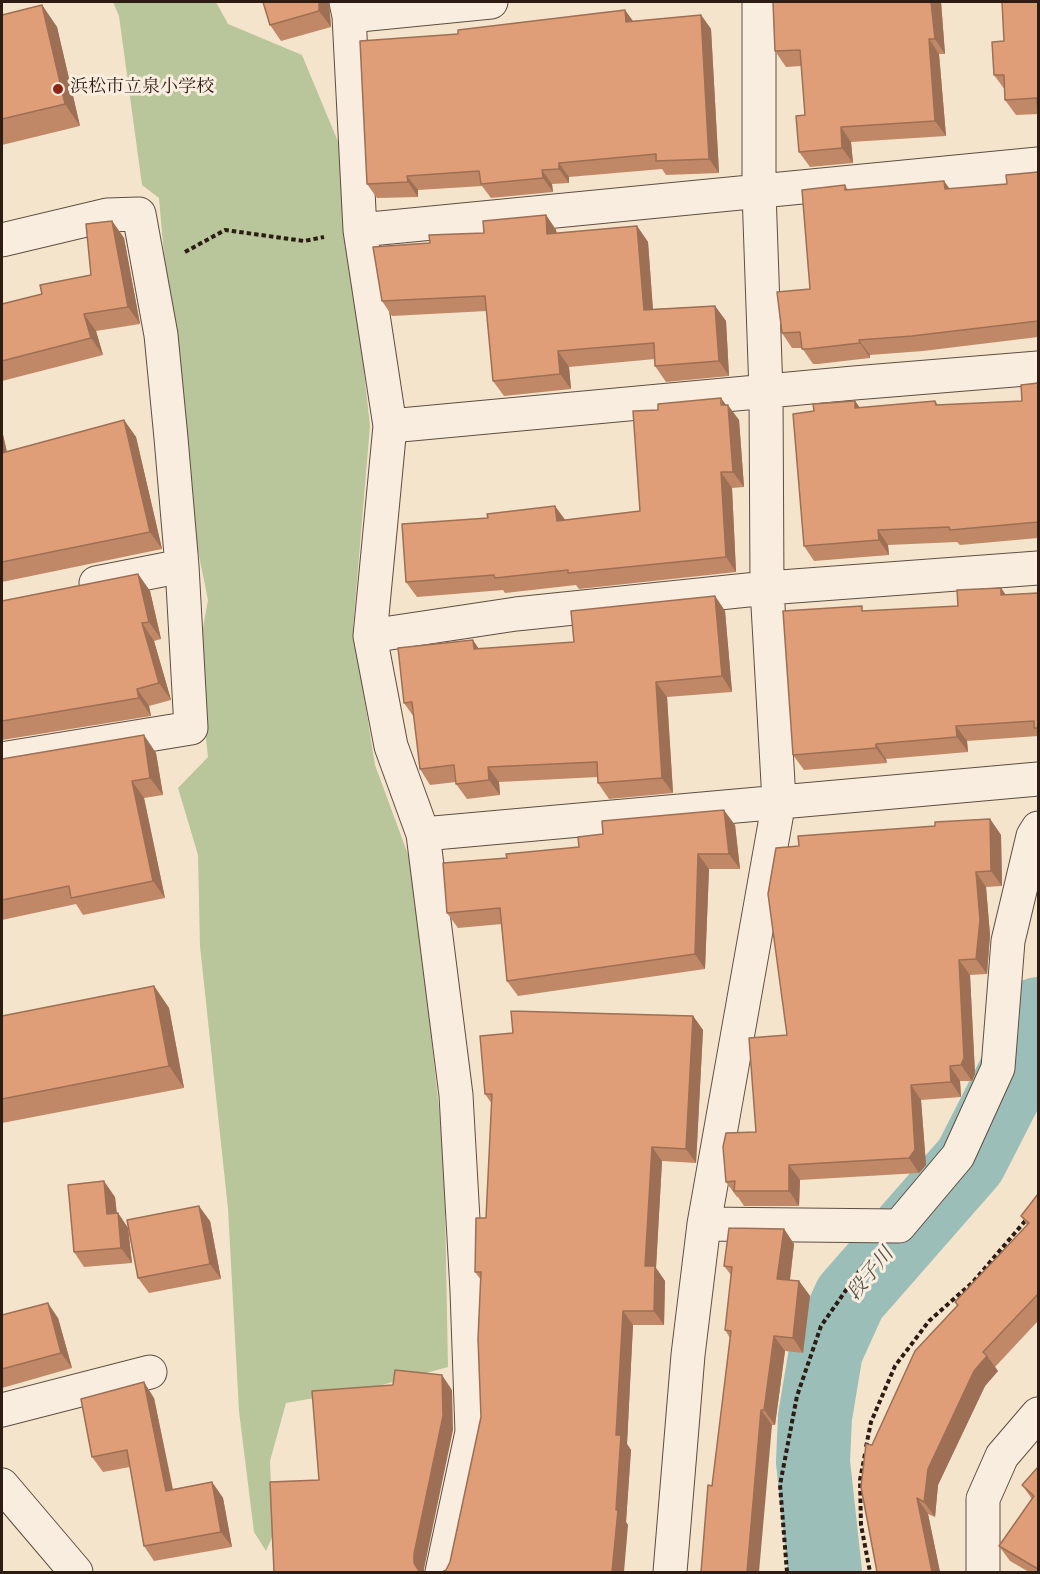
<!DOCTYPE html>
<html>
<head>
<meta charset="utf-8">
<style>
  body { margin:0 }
  #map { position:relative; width:1040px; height:1574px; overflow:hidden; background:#f5e4cc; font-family:Vollkorn,serif }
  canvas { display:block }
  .frame { position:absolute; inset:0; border:3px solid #2c1c13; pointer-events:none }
</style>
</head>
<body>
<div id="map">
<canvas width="1040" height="1574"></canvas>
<div class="frame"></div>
</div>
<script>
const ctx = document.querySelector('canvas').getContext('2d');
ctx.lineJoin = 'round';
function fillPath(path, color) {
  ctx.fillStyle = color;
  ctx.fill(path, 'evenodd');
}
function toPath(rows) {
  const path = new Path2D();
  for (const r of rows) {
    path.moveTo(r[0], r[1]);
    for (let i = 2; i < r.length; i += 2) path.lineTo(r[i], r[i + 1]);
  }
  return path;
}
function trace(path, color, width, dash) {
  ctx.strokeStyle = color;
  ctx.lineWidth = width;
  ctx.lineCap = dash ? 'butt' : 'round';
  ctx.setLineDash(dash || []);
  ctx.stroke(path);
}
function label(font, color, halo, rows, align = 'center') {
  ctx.font = font + ' Vollkorn,"Noto Serif JP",serif';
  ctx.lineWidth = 6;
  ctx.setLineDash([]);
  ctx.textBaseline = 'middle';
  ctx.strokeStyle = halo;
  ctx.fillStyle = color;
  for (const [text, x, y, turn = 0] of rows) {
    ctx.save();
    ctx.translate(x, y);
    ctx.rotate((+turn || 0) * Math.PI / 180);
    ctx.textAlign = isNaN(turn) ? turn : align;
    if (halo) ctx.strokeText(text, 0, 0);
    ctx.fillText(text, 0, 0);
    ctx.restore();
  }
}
fillPath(toPath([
  [113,2,216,2,228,24,302,55,339,144,370,426,353,628,375,765,413,868,444,1155,448,1367,371,1388,286,1403,270,1461,273,1535,266,1551,254,1532,239,1411,228,1209,200,946,198,855,178,788,208,757,197,660,208,600,184,482,159,198,142,185,119,16]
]), '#b9c59a');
trace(toPath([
  [825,1572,813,1462,815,1417,826,1351,850,1298,970,1161,1018,1067,1038,1014]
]), '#9cbeb9', 74);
const street = toPath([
  [346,2,349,16,360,230,1038,164],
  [349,16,491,2],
  [360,230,390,426,854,383,1038,368],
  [2,240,107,215,139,214,161,335,171,438,182,566,191,728,2,759],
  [390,426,370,636,391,746,423,834,456,1095,467,1291,472,1432,442,1572],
  [96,583,182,566],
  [370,636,516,614,767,588,1038,568],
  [423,834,1038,779],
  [704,1224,899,1226,958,1156,998,1068,1008,941,1033,836,1038,828],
  [2,1410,150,1372],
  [2,1485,76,1572],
  [670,1572,688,1355,704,1224,779,801,767,588,766,392,759,192,759,2],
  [983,1572,983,1499,1002,1456,1038,1414]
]);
trace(street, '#5e4e41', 35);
trace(toPath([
  [185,252,225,230,304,241,324,237],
  [866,1447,871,1422,895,1366,929,1321,973,1282,1026,1220],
  [865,1454,860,1480,861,1525,870,1572],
  [787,1572,780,1485,797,1396,821,1326,865,1263]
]), '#2c1c13', 4, [4.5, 3]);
trace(street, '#f8edde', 33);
fillPath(toPath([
  [263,2,329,2,331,27,281,41,270,25],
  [773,2,941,2,945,54,939,54,946,136,851,142,853,163,810,167,799,152,805,115,801,66,786,67,775,51],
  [1038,2,1038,114,1016,115,1005,100,1005,90,994,75,1004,41],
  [42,5,57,27,80,126,2,145,2,15],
  [625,10,633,21,701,15,711,29,719,173,666,175,662,169,569,177,569,183,552,184,553,192,491,198,482,186,418,190,418,197,377,198,367,184,458,34],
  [1038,172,1038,337,923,351,870,355,870,358,818,364,813,364,802,348,792,348,782,333,810,289,845,185,848,190,950,189,1007,184],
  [546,215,556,230,557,233,637,226,648,242,653,309,715,306,726,321,729,376,666,382,655,366,655,359,569,367,571,389,504,396,493,381,487,311,392,316,382,301,430,243,484,233],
  [112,221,124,238,140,324,96,331,103,355,2,381,2,304,42,294,91,275],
  [1038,383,1038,538,960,545,957,542,888,545,889,555,814,561,804,546,855,401,860,408,935,401,938,405,1022,401],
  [726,405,739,420,744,487,732,488,736,572,579,589,576,585,505,593,503,590,417,597,406,582,565,520,640,511],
  [124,420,136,437,162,549,2,582,2,430,7,452],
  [138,574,150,591,161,639,154,641,171,700,149,706,151,716,2,740,2,601],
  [1001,588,1006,595,1038,593,1038,736,967,741,968,752,886,759,887,763,804,770,793,755,865,611,958,606],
  [715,596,725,611,732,692,667,697,673,793,609,799,598,783,598,777,499,782,500,795,467,799,456,784,456,782,430,785,420,769,414,717,404,703,479,649,574,642],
  [156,753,163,795,144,798,165,898,83,915,76,904,2,920,2,759],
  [990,819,1001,835,1002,886,986,887,990,935,987,974,970,975,975,1074,972,1081,960,1081,961,1097,921,1100,926,1165,919,1173,800,1180,799,1206,744,1206,738,1197,737,1197,726,1182,756,1132,787,1035,799,846],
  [735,825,740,869,709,869,705,969,518,996,507,981,502,924,458,928,447,913,507,858],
  [154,986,169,1008,184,1088,2,1123,2,1016],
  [693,1016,703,1030,696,1163,662,1161,656,1268,665,1281,664,1325,633,1325,627,1444,631,1450,626,1522,628,1525,446,1570,450,1562,481,1417,481,1280,475,1272,486,1218,492,1104,485,1094,513,1033],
  [1038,1194,1038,1321,995,1367,998,1371,985,1386,938,1485,935,1517,928,1514,940,1572,877,1572,872,1445,957,1305,955,1302,1027,1225,1021,1216],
  [115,1197,117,1213,118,1213,128,1228,132,1263,84,1267,74,1252],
  [210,1221,221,1279,149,1293,138,1278],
  [784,1229,794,1244,790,1280,799,1281,810,1296,803,1353,785,1351,775,1425,772,1425,712,1486,730,1338,725,1330,731,1275,724,1266],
  [2,1315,58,1318,72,1368,2,1388],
  [154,1398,173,1489,212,1482,223,1498,232,1547,154,1561,144,1546,130,1467,103,1472,92,1457],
  [1038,1467,1038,1572,1029,1572,1010,1561,999,1546,1032,1499,1022,1485]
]), '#c18867');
fillPath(toPath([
  [319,2,329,2,331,27,319,11],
  [931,2,941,2,945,54,935,39],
  [42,5,57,27,80,126,65,104],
  [625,10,635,24,626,22],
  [701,15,711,29,719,173,709,159],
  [929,39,939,54,946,136,935,121],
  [841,127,851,142,853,163,842,148],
  [559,163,569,177,569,183,559,169],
  [542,170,552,184,553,192,543,178],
  [407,176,418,190,418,197,408,182],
  [944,181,955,196,945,189],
  [546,215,556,230,558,249,547,234],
  [112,221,124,238,140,324,128,307],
  [637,226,648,242,654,325,644,310],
  [715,306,726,321,729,376,719,361],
  [84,314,96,331,103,355,91,338],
  [859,340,870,355,870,358,860,343],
  [558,351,569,367,571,389,560,374],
  [721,398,729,409,728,405,739,420,744,487,733,472],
  [855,401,865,415,855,408],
  [124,420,136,437,162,549,150,532],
  [2,430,11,471,2,458],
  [721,472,732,488,736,572,726,557],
  [555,506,566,521,557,521],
  [878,530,888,545,889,555,879,540],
  [138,574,150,591,161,639,149,622],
  [1001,588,1011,603,1001,595],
  [715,596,725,611,732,692,722,676],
  [142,623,154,641,171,700,159,683],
  [473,640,483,655,474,649],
  [656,682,667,697,673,793,662,778],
  [137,689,149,706,151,716,139,698],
  [956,726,967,741,968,752,957,737],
  [144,735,156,753,163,795,150,778],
  [876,744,886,759,887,763,876,748],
  [488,767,499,782,500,795,489,780],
  [132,781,144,798,165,898,153,881],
  [724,810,735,825,740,869,729,854],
  [990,819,1001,835,1002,886,991,871],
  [698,854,709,869,705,969,695,954],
  [976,872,986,887,990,935,987,974,976,959],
  [959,960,970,975,975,1074,972,1081,961,1065],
  [154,986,169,1008,184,1088,169,1066],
  [693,1016,703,1030,696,1163,686,1149],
  [950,1066,960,1081,961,1097,951,1082],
  [911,1085,921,1100,926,1165,919,1173,909,1158],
  [652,1147,662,1161,656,1268,665,1281,664,1325,654,1311,645,1266],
  [789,1165,800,1180,799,1206,789,1191],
  [104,1181,115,1197,118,1229,107,1214],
  [199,1206,210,1221,221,1279,210,1264],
  [118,1213,128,1228,132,1263,121,1248],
  [784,1229,794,1244,788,1294,777,1279],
  [799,1281,810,1296,803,1353,793,1338],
  [48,1303,58,1318,72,1368,61,1353],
  [623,1311,633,1325,627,1444,631,1450,626,1522,628,1525,624,1572,612,1572,616,1510,616,1435],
  [774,1336,785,1351,775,1425,764,1410],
  [987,1356,998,1371,985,1386,938,1485,935,1517,924,1502,928,1469,974,1371],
  [442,1375,452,1390,453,1430,424,1569,424,1572,420,1572,414,1563,414,1554],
  [144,1382,154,1398,176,1506,166,1491],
  [761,1410,772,1425,759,1572,747,1572],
  [212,1482,223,1498,232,1547,221,1532],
  [917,1498,928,1514,940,1572,932,1572]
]), '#9d6f54');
const building = toPath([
  [263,2,319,2,319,11,270,25,263,2],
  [773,2,931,2,935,39,929,39,935,121,841,127,842,148,799,152,796,116,805,115,800,50,775,51,773,2],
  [1002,2,1038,2,1038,114,1037,98,1005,100,1004,75,994,75,992,42,1004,41,1002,2],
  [42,5,65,104,2,119,2,15,42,5],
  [625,10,626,22,701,15,709,159,656,161,656,154,559,163,559,169,542,170,543,178,481,184,479,171,407,176,408,182,367,184,360,41,458,34,458,30,625,10],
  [1038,172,1038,321,912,336,859,340,860,343,808,349,802,349,800,332,782,333,777,292,810,289,802,190,845,185,845,190,944,181,945,189,1007,184,1006,175,1038,172],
  [546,215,547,234,637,226,644,310,715,306,719,361,655,366,654,343,558,351,560,374,493,381,485,296,382,301,373,247,430,243,429,235,484,233,483,221,546,215],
  [112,221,128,307,84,314,91,338,2,361,2,304,42,294,40,285,91,275,86,224,112,221],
  [1038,383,1038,522,950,530,949,527,878,530,879,540,804,546,793,414,814,411,813,404,855,401,855,408,935,401,936,405,1022,401,1021,385,1038,383],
  [721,398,721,405,728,405,733,472,721,472,726,557,568,573,568,570,495,578,494,575,406,582,402,524,488,518,487,514,555,506,557,521,640,511,633,411,658,410,658,404,721,398],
  [124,420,150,532,2,562,2,453,124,420],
  [138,574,149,622,142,623,159,683,137,689,139,698,2,721,2,601,138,574],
  [1001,588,1001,595,1038,593,1038,728,1034,728,1034,721,956,726,957,737,876,744,876,748,793,755,783,611,862,606,862,611,958,606,957,590,1001,588],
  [715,596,722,676,656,682,662,778,598,783,597,762,488,767,489,780,456,784,454,765,420,769,412,702,404,703,398,648,473,640,474,649,574,642,571,611,715,596],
  [144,735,150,778,132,781,153,881,71,898,69,886,2,900,2,759,144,735],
  [724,810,729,854,698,854,695,954,507,981,500,908,447,913,443,863,507,858,506,854,579,847,578,837,603,834,602,821,724,810],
  [990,819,991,871,976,872,980,920,976,959,959,960,964,1058,961,1065,950,1066,951,1082,911,1085,915,1150,909,1158,789,1165,789,1191,734,1191,735,1181,726,1182,723,1147,726,1133,756,1132,749,1038,787,1035,768,894,776,848,799,846,798,836,935,826,935,822,990,819],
  [154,986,169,1066,2,1099,2,1016,154,986],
  [511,1011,693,1016,686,1149,652,1147,645,1266,655,1266,654,1311,623,1311,616,1435,621,1435,616,1510,618,1510,612,1572,442,1572,446,1570,450,1562,481,1417,478,1339,481,1272,475,1272,476,1218,486,1218,492,1094,485,1094,480,1036,513,1033,511,1011],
  [104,1181,107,1214,118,1213,121,1248,74,1252,68,1185,104,1181],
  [1038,1194,1038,1294,983,1352,987,1356,974,1371,928,1469,924,1502,917,1498,932,1572,877,1572,861,1487,866,1444,872,1445,915,1351,958,1305,955,1302,1029,1223,1021,1216,1038,1194],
  [199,1206,210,1264,138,1278,127,1220,199,1206],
  [729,1228,784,1229,777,1279,799,1281,793,1338,774,1336,764,1410,761,1410,747,1572,701,1572,708,1485,712,1486,731,1331,725,1330,732,1267,724,1266,729,1228],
  [48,1303,61,1353,2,1369,2,1315,48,1303],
  [395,1370,442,1375,443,1416,414,1554,414,1563,419,1571,422,1572,274,1572,270,1482,319,1480,312,1391,393,1385,395,1370],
  [144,1382,166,1491,212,1482,221,1532,144,1546,127,1450,92,1457,81,1399,144,1382],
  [1038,1467,1038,1569,999,1546,1034,1496,1022,1485,1038,1467]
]);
fillPath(building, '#e09e78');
trace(building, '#9d6f54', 1.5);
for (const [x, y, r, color] of [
  [58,89,6,"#8f2418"]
]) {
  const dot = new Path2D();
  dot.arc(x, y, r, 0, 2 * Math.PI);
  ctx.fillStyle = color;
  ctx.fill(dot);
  trace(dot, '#f8edde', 2);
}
label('18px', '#2c1c13', '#f8edde', [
  ["浜松市立泉小学校",70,89]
], 'left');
label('italic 20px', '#53554d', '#f8edde', [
  ["段子川",872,1275,-51]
]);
</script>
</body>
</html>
